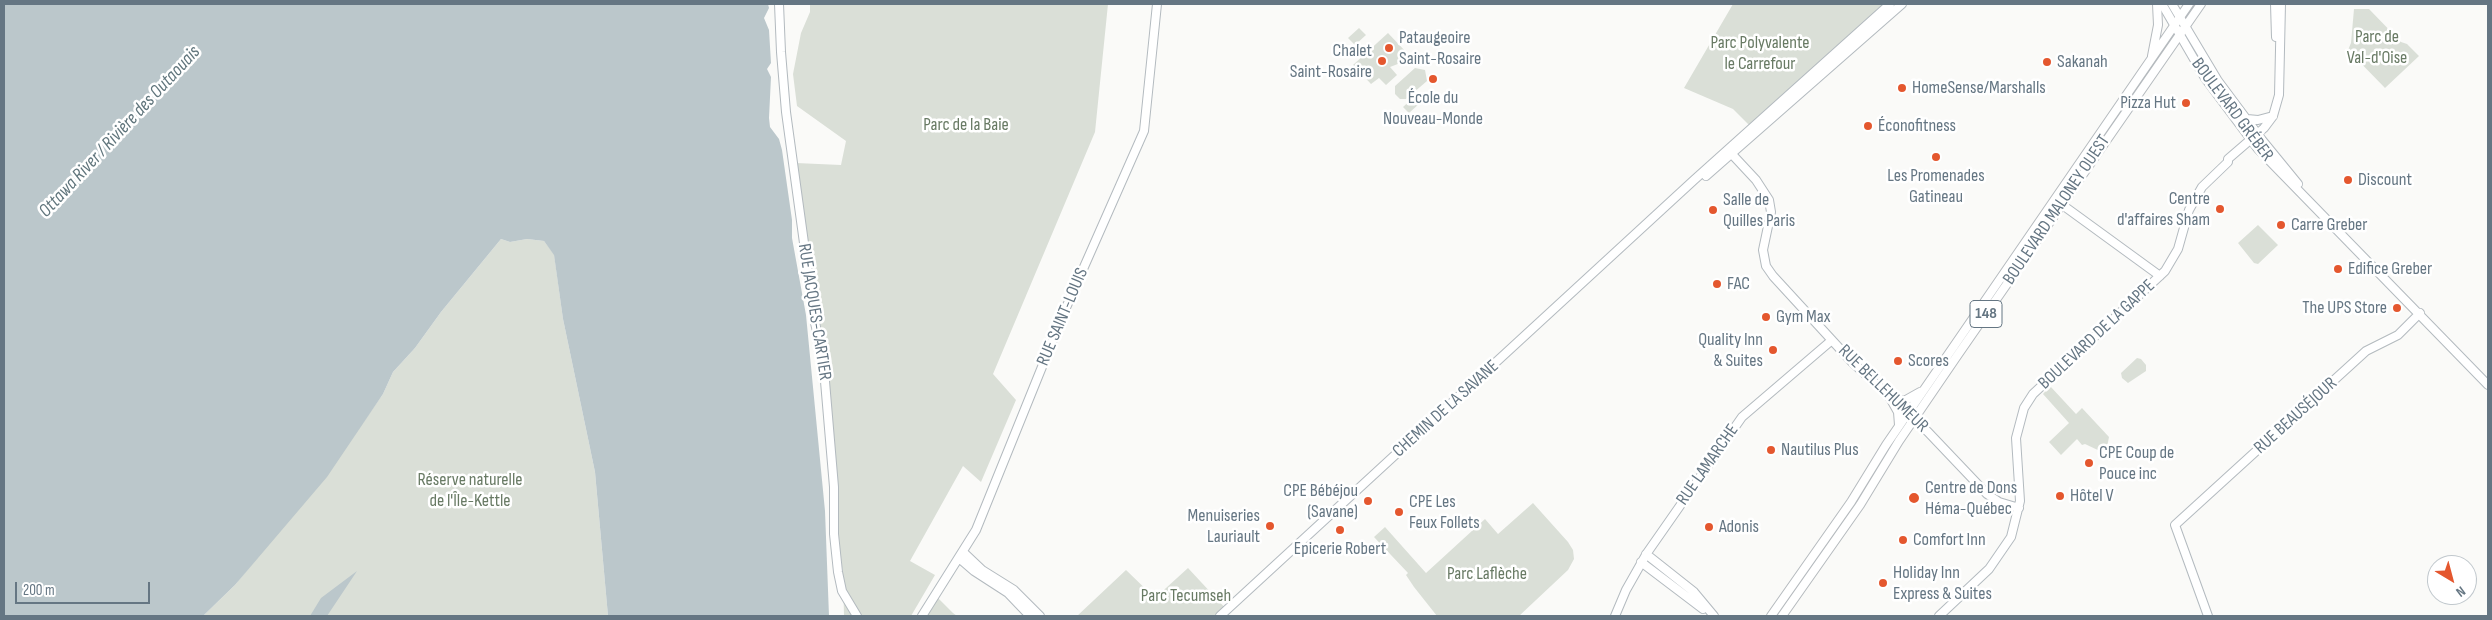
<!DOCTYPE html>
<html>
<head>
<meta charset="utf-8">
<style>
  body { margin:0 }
  #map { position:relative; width:2492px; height:620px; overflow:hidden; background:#fafaf8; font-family:"Sofia Sans Condensed",sans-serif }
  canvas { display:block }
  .frame { position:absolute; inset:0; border:5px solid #657683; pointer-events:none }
  .north { position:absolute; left:2427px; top:555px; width:50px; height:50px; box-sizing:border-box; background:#fff; border:1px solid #c1c8cd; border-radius:50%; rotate:143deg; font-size:14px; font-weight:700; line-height:20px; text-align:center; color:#657683 }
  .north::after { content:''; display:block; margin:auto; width:18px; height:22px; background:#e4572e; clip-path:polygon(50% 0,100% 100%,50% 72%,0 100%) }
  .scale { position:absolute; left:15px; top:582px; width:135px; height:22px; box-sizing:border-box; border:2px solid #657683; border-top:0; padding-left:6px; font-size:15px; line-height:18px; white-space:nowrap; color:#657683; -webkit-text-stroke:4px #fff; paint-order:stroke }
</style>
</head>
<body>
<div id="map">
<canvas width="2492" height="620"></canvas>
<div class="frame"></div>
<div class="north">N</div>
<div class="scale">200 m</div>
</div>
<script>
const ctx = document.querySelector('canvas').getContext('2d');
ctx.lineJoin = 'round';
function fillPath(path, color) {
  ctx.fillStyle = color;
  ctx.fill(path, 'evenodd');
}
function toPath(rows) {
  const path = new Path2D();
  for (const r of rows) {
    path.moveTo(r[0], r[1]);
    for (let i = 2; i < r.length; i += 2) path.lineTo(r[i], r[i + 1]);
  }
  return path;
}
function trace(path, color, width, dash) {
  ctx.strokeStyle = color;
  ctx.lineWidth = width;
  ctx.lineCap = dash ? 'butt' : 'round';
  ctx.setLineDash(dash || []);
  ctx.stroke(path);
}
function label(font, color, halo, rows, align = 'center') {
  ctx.font = font + ' "Sofia Sans Condensed",sans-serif';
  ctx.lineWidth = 5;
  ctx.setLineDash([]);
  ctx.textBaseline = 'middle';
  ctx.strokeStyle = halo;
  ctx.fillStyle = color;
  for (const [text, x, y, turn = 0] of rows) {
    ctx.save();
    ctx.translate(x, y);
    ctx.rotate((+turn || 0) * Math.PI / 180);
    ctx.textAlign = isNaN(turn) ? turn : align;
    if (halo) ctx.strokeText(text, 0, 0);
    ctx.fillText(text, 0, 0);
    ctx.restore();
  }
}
fillPath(toPath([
  [810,4,1108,4,1095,132,993,374,1016,400,981,482,963,466,910,561,935,575,911,616,844,616,843,574,836,522,818,320,796,163,841,165,846,141,797,106,793,74,801,33,810,12],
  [1733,4,1890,4,1752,128,1733,109,1684,88],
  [2354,9,2369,9,2401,42,2407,44,2419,56,2385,88,2348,50,2351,43],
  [1359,28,1366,35,1355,45,1348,38],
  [1388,33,1406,52,1408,60,1390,67,1397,75,1386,85,1379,78,1371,84,1353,65],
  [1415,68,1425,70,1427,81,1406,99,1400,99,1395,94,1395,86],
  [1414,97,1420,103,1409,113,1403,107],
  [2258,225,2278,245,2258,264,2254,263,2238,243],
  [501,239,510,242,527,239,544,241,554,254,563,319,595,472,608,616,203,616,235,585,345,448,383,394,393,372,415,348,441,312],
  [2137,358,2141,359,2146,365,2146,371,2128,383,2122,378,2121,373],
  [2050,386,2076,414,2082,408,2109,437,2107,447,2102,452,2085,444,2082,445,2077,439,2061,455,2049,442,2069,423,2043,394],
  [1533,503,1568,542,1573,550,1574,559,1568,570,1519,616,1437,616,1414,587,1406,575,1408,573,1374,537,1385,527,1426,573,1485,519,1498,534],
  [1188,568,1227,610,1220,616,1077,616,1126,570,1155,598],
  [938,598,953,613,957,616,927,616]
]), '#dadfd7');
fillPath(toPath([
  [4,4,768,4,769,8,764,18,769,30,771,63,767,69,771,77,769,118,770,127,779,139,782,150,792,220,792,238,806,315,825,511,829,616,608,616,595,472,563,319,554,255,544,241,527,239,510,242,501,239,441,312,415,348,393,372,383,394,327,477,235,585,203,616,4,616],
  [357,571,327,616,310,616,321,598]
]), '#bbc7cb');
const secondary = toPath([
  [779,4,781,52,786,112,815,323,823,358,834,487,834,534,838,572,842,591,857,616],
  [2162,4,2205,78,2258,149,2488,385],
  [2172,4,2218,81,2262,140,2298,184],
  [2275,4,2276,37],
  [2247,119,2258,120,2273,116],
  [1728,150,1756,180,1769,200,1771,212,1763,250,1766,266,1773,276,1852,362,1928,432,1987,494,1999,502,2019,508],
  [1706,176,1902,4],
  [2057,201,2160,276],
  [963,552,982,570,1014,590,1040,616],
  [1646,554,1694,592,1714,616],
  [959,558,974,571,1008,593,1030,616],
  [1641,562,1703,609],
  [922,616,976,530,1065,310,1144,131,1157,4],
  [1220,616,1694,180,1890,4],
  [1615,616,1626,590,1647,553,1742,417,1832,340],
  [1939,616,1989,569,2011,537,2020,501,2016,438,2024,408,2033,394,2165,271,2178,249,2189,210,2202,187,2228,162,2228,159,2264,128,2273,116,2279,95,2281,4],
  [2208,616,2175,525,2366,351,2398,335,2420,313]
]);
const primary = toPath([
  [2152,56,2158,25,2157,4],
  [1888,395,1904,401,1920,392],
  [1889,396,1898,412,1899,425],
  [1771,616,1851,502,1886,445,2189,4],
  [1782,616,1860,505,1899,441,1957,356,2201,4]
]);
trace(secondary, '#b3babf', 10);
trace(primary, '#b5babe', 10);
trace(secondary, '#fff', 8);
trace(primary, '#fff', 8);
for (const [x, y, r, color] of [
  [1389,48,5,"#e4572e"],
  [1382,61,5,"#e4572e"],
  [2047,62,5,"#e4572e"],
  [1433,79,5,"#e4572e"],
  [1902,88,5,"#e4572e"],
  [2186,103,5,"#e4572e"],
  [1868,126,5,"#e4572e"],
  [1936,157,5,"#e4572e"],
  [2348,180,5,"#e4572e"],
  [2220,209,5,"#e4572e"],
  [1713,210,5,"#e4572e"],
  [2281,225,5,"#e4572e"],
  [2338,269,5,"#e4572e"],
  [1717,284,5,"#e4572e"],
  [2397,308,5,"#e4572e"],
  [1766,317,5,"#e4572e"],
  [1773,350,5,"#e4572e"],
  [1898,361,5,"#e4572e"],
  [1771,450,5,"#e4572e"],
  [2089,463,5,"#e4572e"],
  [2060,496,5,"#e4572e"],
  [1914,498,6,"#e4572e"],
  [1368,501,5,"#e4572e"],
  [1399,512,5,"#e4572e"],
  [1270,526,5,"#e4572e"],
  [1709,527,5,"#e4572e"],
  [1340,530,5,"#e4572e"],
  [1903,540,5,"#e4572e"],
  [1883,583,5,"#e4572e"]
]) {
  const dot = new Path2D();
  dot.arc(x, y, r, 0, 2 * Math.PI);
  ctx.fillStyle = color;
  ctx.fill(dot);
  trace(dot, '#fff', 2);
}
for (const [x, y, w] of [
  [1986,314,32]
]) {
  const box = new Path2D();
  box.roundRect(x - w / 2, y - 13.5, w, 27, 4);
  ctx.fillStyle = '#fff';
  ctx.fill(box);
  trace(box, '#657683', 1);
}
label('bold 16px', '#657683', null, [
  ["148",1986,314]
]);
label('18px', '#687a64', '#fff', [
  ["Parc de",2377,37],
  ["Val-d'Oise",2377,58],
  ["Parc Polyvalente",1760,43],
  ["le Carrefour",1760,64],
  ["Parc de la Baie",966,125],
  ["Réserve naturelle",470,480],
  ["de l'Île-Kettle",470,501],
  ["Parc Laflèche",1487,574],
  ["Parc Tecumseh",1186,596]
]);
label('18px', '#657683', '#fff', [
  ["Pataugeoire",1399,38],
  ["Saint-Rosaire",1399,59],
  ["Chalet",1372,51,"right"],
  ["Saint-Rosaire",1372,72,"right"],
  ["Sakanah",2057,62],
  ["HomeSense/Marshalls",1912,88],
  ["École du",1433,98,"center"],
  ["Nouveau-Monde",1433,119,"center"],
  ["Pizza Hut",2176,103,"right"],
  ["Éconofitness",1878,126],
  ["Les Promenades",1936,176,"center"],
  ["Gatineau",1936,197,"center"],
  ["Discount",2358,180],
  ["Centre",2210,199,"right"],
  ["d'affaires Sham",2210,220,"right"],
  ["Salle de",1723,200],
  ["Quilles Paris",1723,221],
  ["Carre Greber",2291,225],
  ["Edifice Greber",2348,269],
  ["FAC",1727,284],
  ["The UPS Store",2387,308,"right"],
  ["Gym Max",1776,317],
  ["Quality Inn",1763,340,"right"],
  ["& Suites",1763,361,"right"],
  ["Scores",1908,361],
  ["Nautilus Plus",1781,450],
  ["CPE Coup de",2099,453],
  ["Pouce inc",2099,474],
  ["Centre de Dons",1925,488],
  ["Héma-Québec",1925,509],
  ["CPE Bébéjou",1358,491,"right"],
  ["(Savane)",1358,512,"right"],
  ["Hôtel V",2070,496],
  ["CPE Les",1409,502],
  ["Feux Follets",1409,523],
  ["Menuiseries",1260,516,"right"],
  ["Lauriault",1260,537,"right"],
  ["Adonis",1719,527],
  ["Comfort Inn",1913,540],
  ["Epicerie Robert",1340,549,"center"],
  ["Holiday Inn",1893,573],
  ["Express & Suites",1893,594]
], 'left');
label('18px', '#657683', '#fff', [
  ["BOULEVARD GRÉBER",2232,110,53],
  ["BOULEVARD MALONEY OUEST",2057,210,-56],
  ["RUE JACQUES-CARTIER",814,312,81],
  ["RUE SAINT-LOUIS",1063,317,-67],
  ["BOULEVARD DE LA GAPPE",2097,335,-43],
  ["RUE BELLEHUMEUR",1883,389,44],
  ["CHEMIN DE LA SAVANE",1446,409,-42],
  ["RUE BEAUSÉJOUR",2296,416,-42],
  ["RUE LAMARCHE",1708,465,-55]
]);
label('italic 19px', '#60757c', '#fff', [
  ["Ottawa River / Rivière des Outaouais",120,132,-47]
]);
</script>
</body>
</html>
